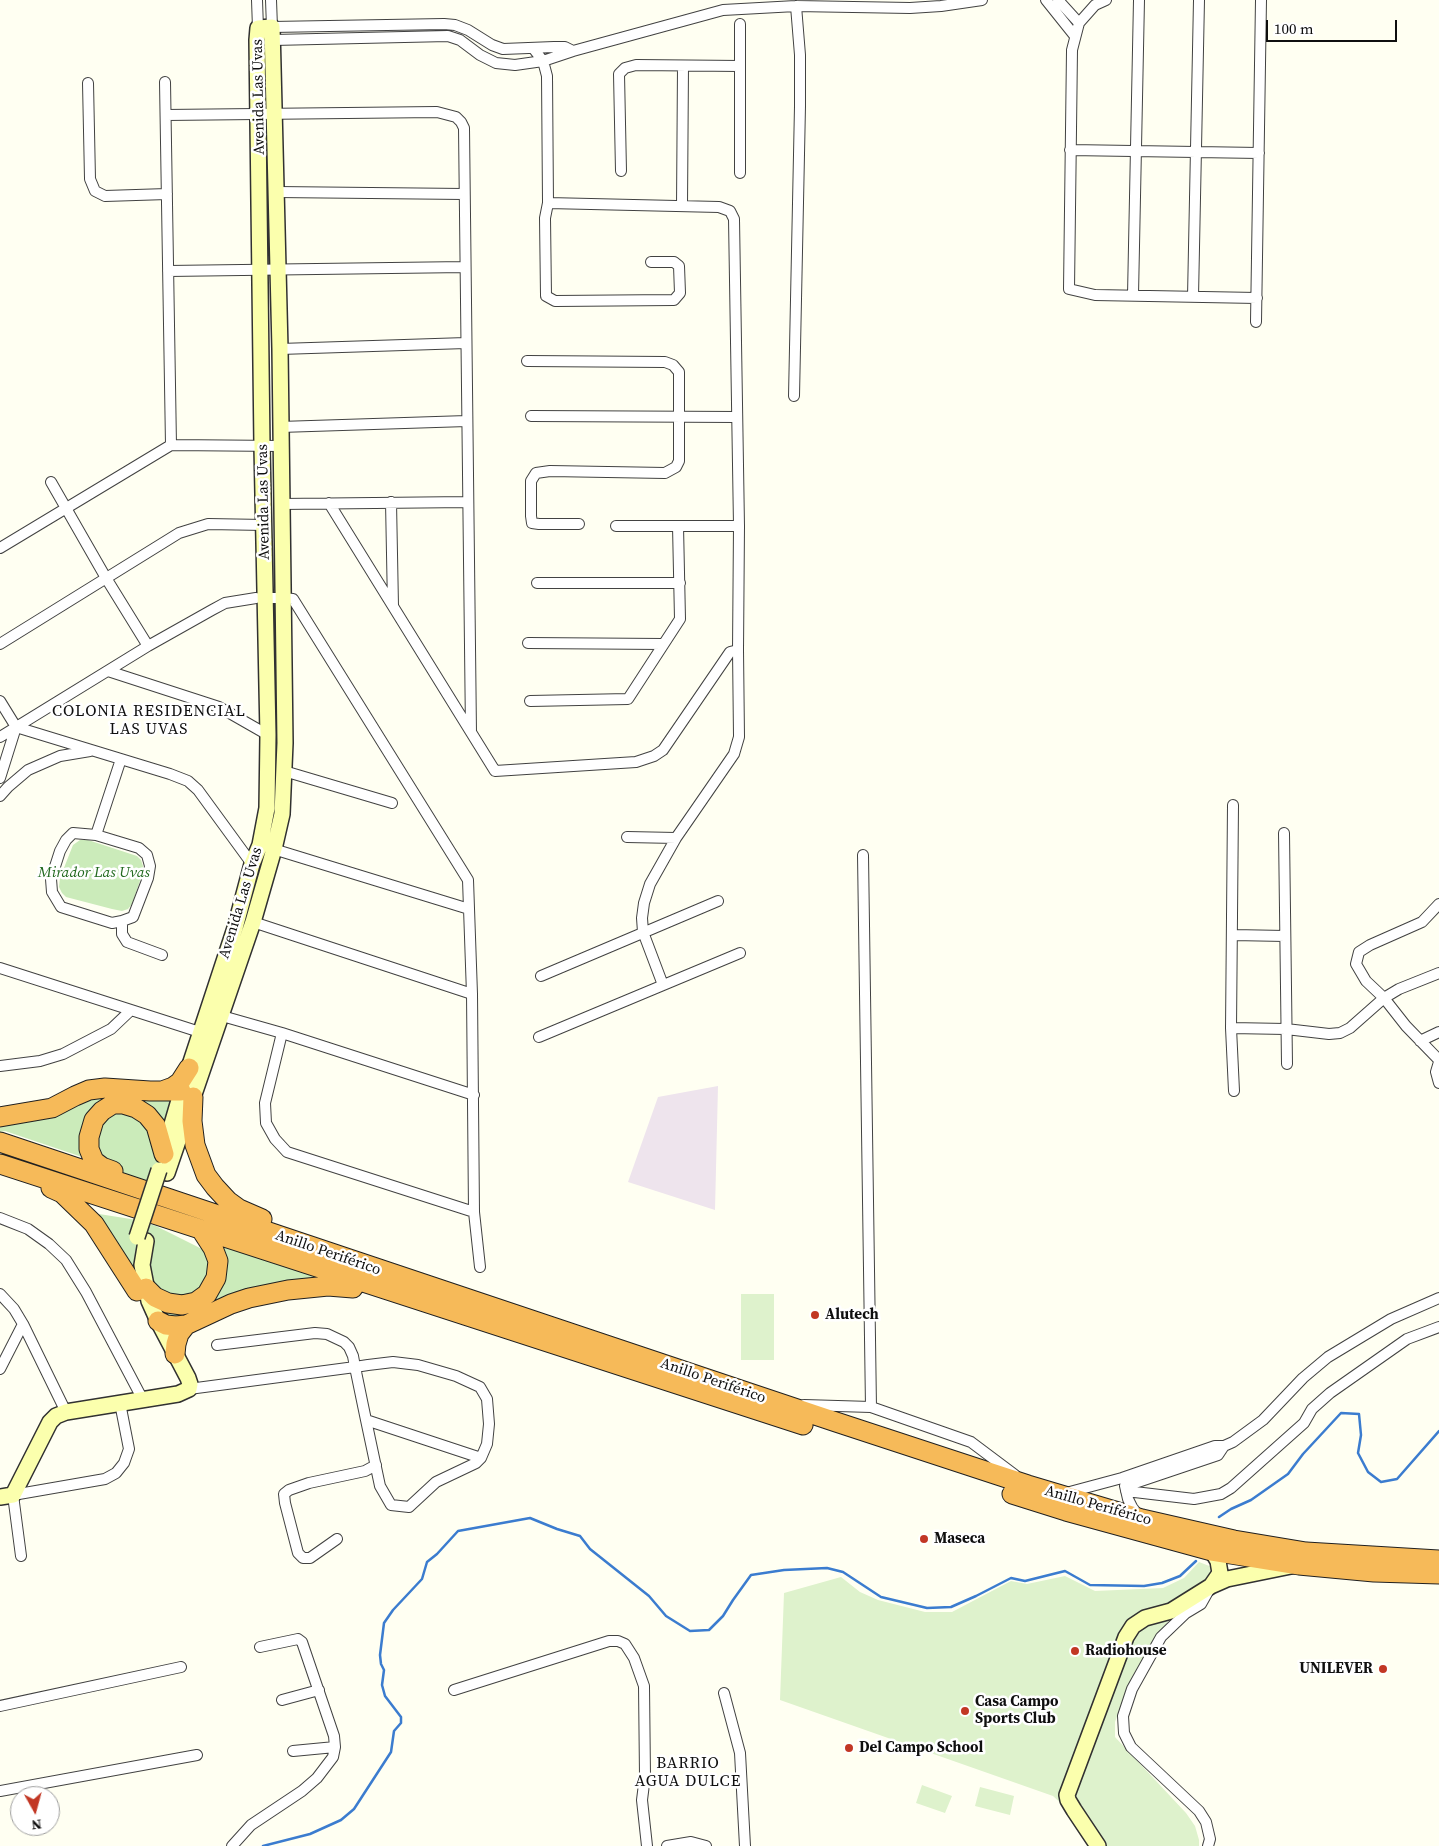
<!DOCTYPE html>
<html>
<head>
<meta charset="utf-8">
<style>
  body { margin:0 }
  #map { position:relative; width:1439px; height:1846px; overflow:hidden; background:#fffff2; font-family:"Source Serif 4",serif }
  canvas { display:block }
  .north { position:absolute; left:10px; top:1786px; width:50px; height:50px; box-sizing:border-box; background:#fff; border:1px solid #9f9f9f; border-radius:50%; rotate:173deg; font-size:14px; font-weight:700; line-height:20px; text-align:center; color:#0f0f0f }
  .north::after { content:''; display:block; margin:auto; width:18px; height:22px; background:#c23724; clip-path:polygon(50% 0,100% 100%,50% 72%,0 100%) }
  .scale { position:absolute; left:1266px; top:20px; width:131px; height:22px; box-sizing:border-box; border:2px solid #0f0f0f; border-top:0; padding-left:6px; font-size:15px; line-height:18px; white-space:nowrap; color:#0f0f0f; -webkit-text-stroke:4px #fff; paint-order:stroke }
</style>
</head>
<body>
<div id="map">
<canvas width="1439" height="1846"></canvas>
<div class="north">N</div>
<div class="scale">100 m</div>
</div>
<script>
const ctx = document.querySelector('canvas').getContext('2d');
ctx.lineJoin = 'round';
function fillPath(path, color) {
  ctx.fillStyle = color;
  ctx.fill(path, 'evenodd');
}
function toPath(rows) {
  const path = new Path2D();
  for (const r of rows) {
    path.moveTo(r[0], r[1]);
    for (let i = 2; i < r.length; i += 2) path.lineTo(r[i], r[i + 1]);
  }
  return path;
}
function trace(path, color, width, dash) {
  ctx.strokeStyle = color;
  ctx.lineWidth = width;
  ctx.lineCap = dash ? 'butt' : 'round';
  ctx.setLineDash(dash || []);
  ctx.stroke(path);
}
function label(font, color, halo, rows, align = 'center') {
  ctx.font = font + ' "Source Serif 4",serif';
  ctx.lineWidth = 5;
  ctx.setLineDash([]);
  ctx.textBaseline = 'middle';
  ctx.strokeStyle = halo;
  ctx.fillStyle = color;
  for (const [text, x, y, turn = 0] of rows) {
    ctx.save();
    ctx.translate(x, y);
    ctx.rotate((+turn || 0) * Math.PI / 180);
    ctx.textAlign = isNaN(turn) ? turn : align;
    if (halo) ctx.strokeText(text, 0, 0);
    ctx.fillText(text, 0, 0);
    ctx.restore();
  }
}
fillPath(toPath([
  [718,1086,715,1210,628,1182,658,1097]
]), '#eee4ed');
fillPath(toPath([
  [80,840,88,840,137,856,141,860,143,866,142,875,132,904,128,909,122,911,112,909,66,897,62,893,59,887,60,878,73,845],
  [181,1091,154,1183,121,1174,94,1161,5,1131,0,1132,0,1117,75,1096],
  [99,1214,137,1220,156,1226,206,1251,219,1236,243,1253,295,1269,315,1267,328,1286,166,1325,89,1218]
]), '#cbebba');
fillPath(toPath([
  [741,1294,774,1294,774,1360,741,1360],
  [1199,1562,1212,1567,1211,1575,1156,1635,1128,1686,1115,1722,1115,1737,1186,1813,1195,1826,1199,1840,1199,1846,1093,1846,1069,1811,1053,1796,780,1700,784,1593,841,1577,860,1592,878,1600,925,1612,952,1612,1011,1581,1027,1584,1065,1576,1095,1591,1163,1588,1184,1578],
  [922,1785,952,1796,945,1813,916,1803],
  [980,1787,1014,1796,1010,1815,975,1806]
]), '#def2cc');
trace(toPath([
  [1219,1517,1231,1509,1251,1500,1288,1474,1303,1454,1341,1413,1359,1414,1361,1435,1358,1453,1368,1472,1381,1482,1397,1479,1439,1431],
  [263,1846,310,1834,341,1820,354,1809,391,1752,394,1731,401,1723,401,1717,385,1696,382,1685,384,1670,381,1664,380,1655,384,1623,393,1610,422,1579,427,1562,437,1554,458,1531,530,1518,557,1529,580,1536,590,1549,649,1596,666,1616,690,1631,709,1630,723,1616,733,1600,751,1575,784,1570,827,1568,843,1572,881,1597,927,1608,951,1607,976,1596,1011,1578,1025,1581,1065,1571,1090,1585,1144,1586,1162,1583,1180,1576,1196,1561]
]), '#3b7ccf', 2.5);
const street = toPath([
  [257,0,258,28],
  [271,0,272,27,444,24,455,25,468,30,492,45,503,49,554,47,565,47,573,51],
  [1046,0,1074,35],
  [1058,0,1079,23],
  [1106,0,1095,5,1079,23,1072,50,1069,289,1095,295,1257,298],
  [273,40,448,36,460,40,480,55,496,63,515,65,543,61,573,51,723,10,796,6,910,8,941,6,982,0],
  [533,48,543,61,547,76,548,203,545,218,546,296,555,301,674,300,680,293,679,266,674,262,651,262],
  [165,82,171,445],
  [88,83,90,179,95,191,105,196,167,194],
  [166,115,437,112,456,117,461,122,464,128,471,732],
  [1070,150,1259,153],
  [621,171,619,74,625,68,636,65,740,66],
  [740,173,740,24],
  [277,192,464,194],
  [548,203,719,207,730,211,734,219,739,526,738,650,739,737,734,754,676,838,650,884,644,903,642,918,643,932,663,985],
  [682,206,683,66],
  [168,271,465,267],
  [1133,295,1139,0],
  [1193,297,1199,0],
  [1256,322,1261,0],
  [280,349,466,343],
  [527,361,665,362,673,365,679,372,679,461,676,467,665,473,550,471,536,473,531,481,531,516,532,523,539,524,579,524],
  [794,396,800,106,800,55,796,6],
  [531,416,737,417],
  [280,427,467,421],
  [51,482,106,578,148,646],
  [391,502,393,606],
  [329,503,495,771,636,762,654,756,663,750,730,652,738,650],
  [281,504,468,502],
  [616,526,739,526],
  [0,548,171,445,280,446],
  [537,583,680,583],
  [266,598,282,598,293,599,468,880,472,994,474,1212,480,1267],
  [528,643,663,644],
  [0,644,179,533,208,524,264,525],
  [108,671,219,707,268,735],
  [0,701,16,727,170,774,188,781,198,790,252,864],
  [530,701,628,699,680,619,678,526],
  [0,737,148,646,212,610,225,603,256,598],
  [284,771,392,803],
  [0,778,16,727],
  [0,796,8,787,28,770,60,756,90,751],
  [1233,805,1231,1028,1234,1091],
  [73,833,96,835,139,848,147,855,150,866,148,878,133,917,122,921,112,923,61,907,52,892,51,879,60,851,66,840,73,833],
  [1284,833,1287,1064],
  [96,835,121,759],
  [627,837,676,838],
  [270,848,469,909],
  [863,855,871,1407],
  [1439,904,1422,922,1370,945,1359,952,1356,964,1366,981,1384,998,1406,1026,1439,1060],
  [122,921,122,934,127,942,162,955],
  [253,922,472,994],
  [1233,935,1285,936],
  [0,968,206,1034],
  [541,976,718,901],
  [215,1014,282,1033,474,1095],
  [1231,1028,1286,1029,1329,1034,1340,1033,1350,1028,1384,998,1399,989,1439,973],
  [282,1033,265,1103,266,1123,275,1139,287,1152,474,1212],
  [539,1037,740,953],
  [1420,1041,1439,1032],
  [1439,1062,1436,1072,1439,1083],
  [0,1066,40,1061,63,1054,111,1029,131,1010],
  [0,1218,28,1229,49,1244,66,1260,86,1292,143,1400],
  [0,1294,14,1309,23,1324,66,1412],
  [0,1369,23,1324],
  [189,1389,355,1367,368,1365,393,1362,418,1365,456,1376,480,1387,487,1399,489,1424,487,1444,481,1458,476,1463,436,1482,409,1507,391,1505,380,1486,366,1420,355,1367,353,1356,349,1347,344,1342,327,1334,315,1333,217,1345],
  [804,1405,871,1407,971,1442,1015,1475],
  [366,1420,481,1458],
  [1125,1486,1128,1499,1132,1507,1138,1515],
  [1126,1486,1218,1455,1224,1446,1233,1442,1263,1420,1303,1378,1328,1357,1391,1319,1439,1298],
  [1126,1491,1194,1499,1221,1494,1231,1488,1304,1423,1312,1409,1330,1393,1407,1339,1439,1327],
  [1066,1493,1122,1478,1215,1446,1224,1446],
  [337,1539,310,1558,303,1558,298,1553,285,1503,284,1494,289,1490,309,1483,365,1471,376,1465],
  [21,1556,13,1495,105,1479,116,1473,124,1463,129,1449,120,1403],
  [454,1690,609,1641,618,1641,625,1644,634,1658,644,1686,645,1776,642,1800,647,1846],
  [724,1693,740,1753,745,1846],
  [282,1700,319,1690],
  [0,1706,181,1667],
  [293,1751,335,1747],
  [0,1791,197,1755],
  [232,1846,251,1825,302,1791,317,1778,333,1757,335,1747,334,1736,302,1642,298,1639,260,1647],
  [667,1846,691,1842,706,1846],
  [1208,1846,1210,1839,1206,1822,1199,1811,1131,1747,1124,1733,1123,1716,1132,1689,1161,1637,1186,1613,1201,1604,1210,1588]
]);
const secondary = toPath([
  [163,1155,184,1083,235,928,252,864,260,845,267,808,268,735,262,446,257,40,258,28,272,27,280,349,285,743,282,814,274,849,253,922,167,1173],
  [0,1497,13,1495,50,1422,56,1416,66,1412,178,1394,189,1389,190,1384,188,1378,158,1321,149,1301,142,1265,146,1241],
  [1211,1586,1220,1573,1218,1561,1212,1551],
  [1098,1846,1074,1810,1068,1800,1067,1795,1126,1637,1133,1626,1145,1618,1171,1611,1211,1586,1227,1579,1291,1566]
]);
const highway = toPath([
  [162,1091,173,1087,180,1082,189,1068],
  [193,1097,192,1121,195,1145,206,1175,215,1187,228,1201,239,1209,262,1219],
  [0,1117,52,1108,75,1096,89,1090,105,1088,150,1091,181,1091],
  [0,1142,836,1422,1028,1485,1142,1519,1234,1540,1306,1552,1439,1560],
  [0,1164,803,1425],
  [113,1171,102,1167,94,1161,89,1149,89,1137,94,1120,102,1111,113,1104,123,1104,136,1108,147,1115,156,1126,164,1154],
  [51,1188,62,1193,94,1224,137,1291],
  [146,1288,155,1297,168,1303,182,1305,196,1302,207,1294,216,1278,218,1261,213,1248,202,1231],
  [158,1321,166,1325,176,1326,186,1325,231,1304,249,1298,288,1290,328,1286,353,1288],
  [175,1354,176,1344,179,1334,186,1325],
  [1012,1494,1066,1511,1212,1551,1299,1565,1374,1572,1439,1574]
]);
trace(street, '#424242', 12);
trace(secondary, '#313131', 18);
trace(highway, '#202020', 21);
trace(street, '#fff', 10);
trace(secondary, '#fbffad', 15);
trace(highway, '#f6ba59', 19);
const secondaryBridge = toPath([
  [137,1237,159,1170]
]);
trace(secondaryBridge, '#313131', 18, []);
trace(secondaryBridge, '#fbffad', 15);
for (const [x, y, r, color] of [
  [815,1315,5,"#c23724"],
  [924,1539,5,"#c23724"],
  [1075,1651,5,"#c23724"],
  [1383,1669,5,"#c23724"],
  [965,1711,5,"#c23724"],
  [849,1748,5,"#c23724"]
]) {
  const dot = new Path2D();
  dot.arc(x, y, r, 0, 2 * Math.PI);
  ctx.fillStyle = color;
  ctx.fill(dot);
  trace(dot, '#fff', 2);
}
label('15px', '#0f0f0f', '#fff', [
  ["Avenida Las Uvas",259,97,-91],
  ["Avenida Las Uvas",264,502,-91],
  ["Avenida Las Uvas",241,903,-73],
  ["Anillo Periférico",328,1253,19],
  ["Anillo Periférico",713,1381,19],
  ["Anillo Periférico",1098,1506,16]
]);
label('italic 15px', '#21691e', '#fff', [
  ["Mirador Las Uvas",94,873]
]);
label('bold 15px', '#0f0f0f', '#fff', [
  ["Alutech",825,1315],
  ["Maseca",934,1539],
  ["Radiohouse",1085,1651],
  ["UNILEVER",1373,1669,"right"],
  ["Casa Campo",975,1702],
  ["Sports Club",975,1719],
  ["Del Campo School",859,1748]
], 'left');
ctx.letterSpacing = '1px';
label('16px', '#0f0f0f', '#fff', [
  ["COLONIA RESIDENCIAL",149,712],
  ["LAS UVAS",149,730],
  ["BARRIO",688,1764],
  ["AGUA DULCE",688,1782]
]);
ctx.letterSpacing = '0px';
</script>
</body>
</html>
